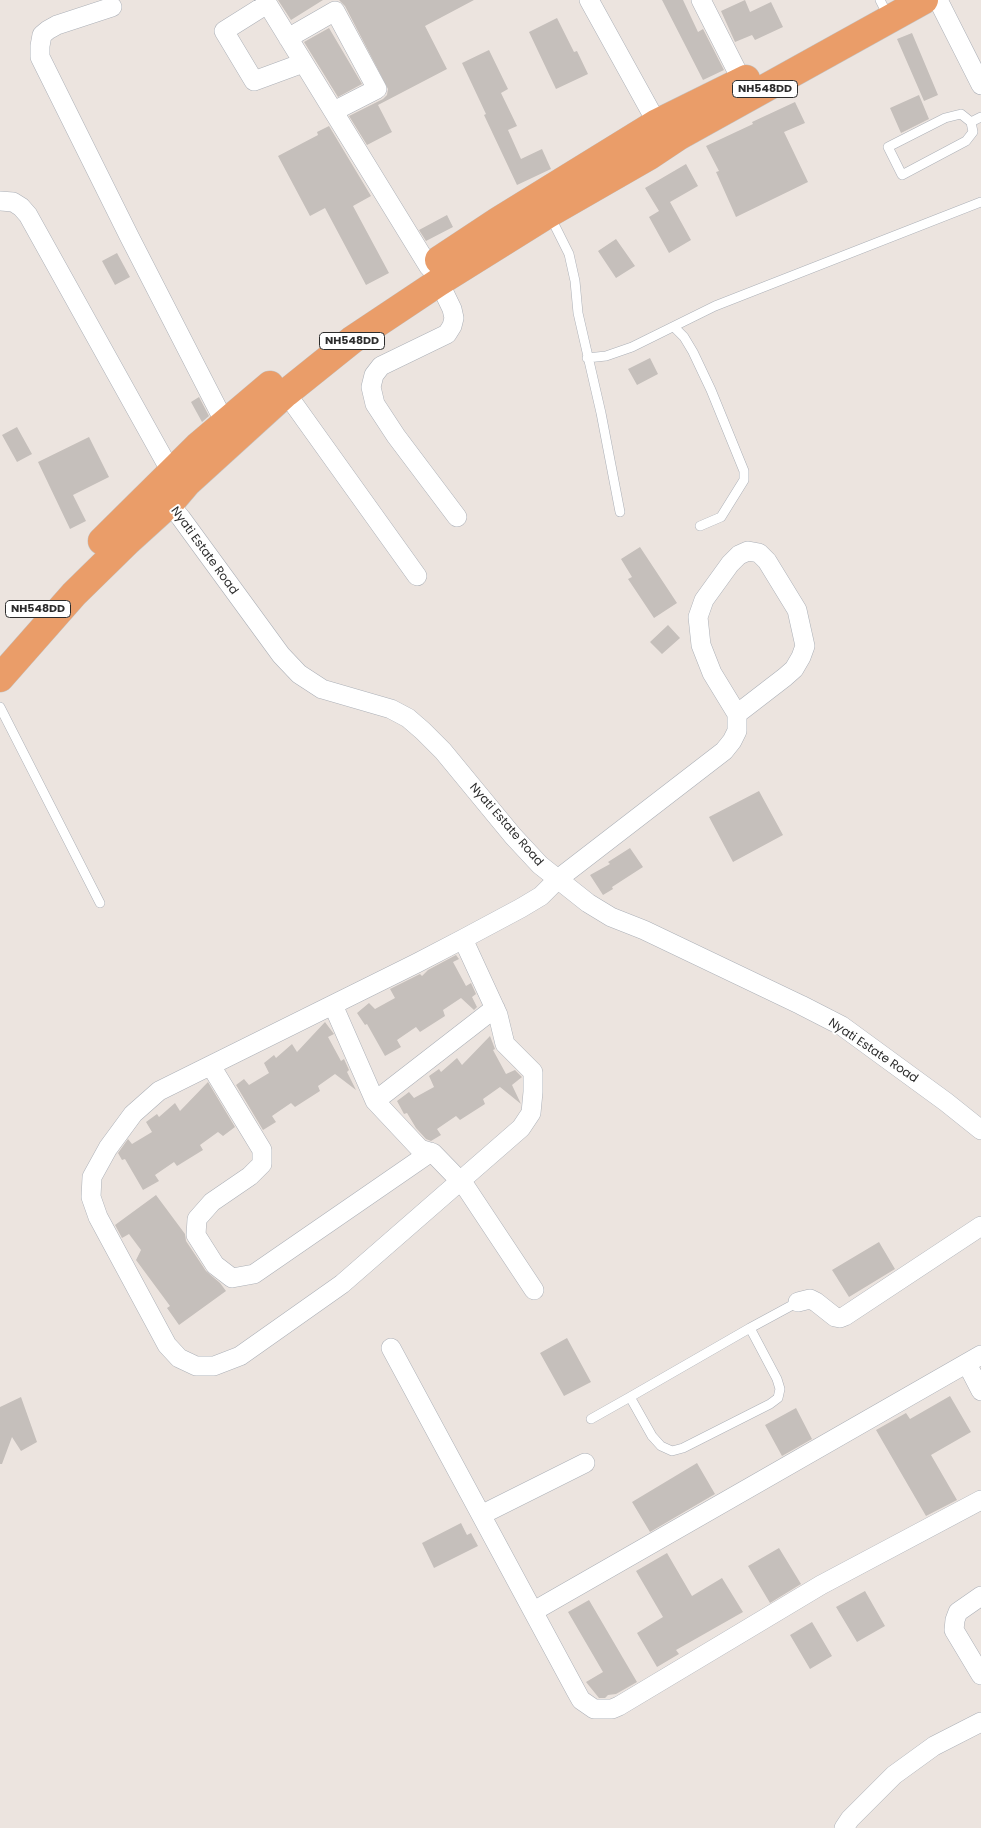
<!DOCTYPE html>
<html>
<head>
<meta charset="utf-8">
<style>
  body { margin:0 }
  canvas { display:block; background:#ece4df }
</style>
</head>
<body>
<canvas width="981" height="1828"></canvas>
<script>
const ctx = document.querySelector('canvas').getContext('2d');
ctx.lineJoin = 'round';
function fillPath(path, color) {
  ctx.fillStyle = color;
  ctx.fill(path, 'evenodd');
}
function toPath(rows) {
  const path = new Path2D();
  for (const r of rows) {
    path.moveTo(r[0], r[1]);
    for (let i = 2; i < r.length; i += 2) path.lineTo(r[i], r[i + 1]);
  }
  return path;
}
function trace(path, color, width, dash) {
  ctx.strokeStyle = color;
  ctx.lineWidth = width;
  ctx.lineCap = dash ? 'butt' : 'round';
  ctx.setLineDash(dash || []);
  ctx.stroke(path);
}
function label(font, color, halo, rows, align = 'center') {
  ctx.font = font + ' Poppins,sans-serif';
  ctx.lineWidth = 4;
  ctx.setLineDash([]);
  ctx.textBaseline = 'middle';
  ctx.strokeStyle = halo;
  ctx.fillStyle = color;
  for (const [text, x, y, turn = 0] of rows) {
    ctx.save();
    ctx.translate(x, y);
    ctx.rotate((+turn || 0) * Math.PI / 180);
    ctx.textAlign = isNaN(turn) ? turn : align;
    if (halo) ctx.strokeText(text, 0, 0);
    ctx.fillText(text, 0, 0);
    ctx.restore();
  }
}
fillPath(toPath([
  [278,0,323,0,291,20],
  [339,0,474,0,425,26,447,69,378,105,392,132,367,145,349,116,383,99,387,95,388,89,345,6],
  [662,0,683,0,698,32,703,29,724,70,703,80],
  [745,0,750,12,771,2,783,27,755,40,752,35,735,42,721,11],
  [557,18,574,52,577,51,588,74,556,89,529,32],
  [329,28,362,84,338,97,304,42],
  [912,33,938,95,924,101,897,39],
  [489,50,508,89,501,93,517,126,508,130,521,159,542,149,551,169,517,185,484,115,486,114,462,63],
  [919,95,929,119,901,133,890,108],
  [795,102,805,123,784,132,808,182,736,217,716,172,719,171,706,146,753,124,752,122],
  [329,126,371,196,353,206,389,273,366,285,325,208,310,216,278,156,318,135,317,132],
  [686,164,698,186,670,202,691,240,669,253,649,217,659,211,645,188],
  [447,215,453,227,426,241,419,230],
  [616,239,635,266,616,278,598,251],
  [117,253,130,277,115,285,102,261],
  [650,358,658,374,637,385,628,369],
  [199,397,209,416,202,422,191,402],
  [17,427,32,454,17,462,2,435],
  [89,437,109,477,73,495,86,521,70,529,38,462],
  [640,547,677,603,654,618,628,579,632,577,621,559],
  [668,625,680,638,662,654,650,642],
  [759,791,783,835,733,862,709,817],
  [630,848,643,867,612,887,613,889,603,895,590,875,610,864,608,862],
  [456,955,459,959,453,962,466,986,471,983,476,994,472,997,477,1007,474,1010,461,998,443,1010,445,1016,420,1032,416,1027,397,1040,401,1047,385,1056,367,1024,365,1025,357,1013,369,1003,375,1009,395,998,390,989,420,974,422,976,428,970],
  [325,1022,334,1034,328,1037,341,1061,344,1059,349,1070,347,1072,356,1090,335,1074,318,1086,320,1091,295,1107,291,1103,272,1116,276,1122,263,1130,236,1085,244,1079,249,1085,269,1073,264,1063,274,1055,276,1058,292,1044,297,1052],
  [490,1036,495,1049,493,1050,506,1074,515,1070,522,1077,512,1085,521,1104,500,1087,483,1099,485,1104,460,1120,456,1116,437,1129,441,1135,431,1141,426,1139,416,1128,407,1113,404,1114,397,1101,409,1092,414,1098,434,1087,429,1076,439,1069,441,1072,457,1058,462,1065],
  [208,1082,235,1127,223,1136,218,1132,200,1145,203,1150,177,1166,174,1162,155,1175,159,1181,143,1190,125,1159,122,1160,118,1153,128,1139,132,1144,152,1132,146,1122,157,1114,159,1117,175,1103,180,1111],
  [156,1195,185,1234,186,1241,206,1271,220,1283,226,1291,179,1325,167,1308,170,1306,136,1260,141,1250,129,1234,122,1238,115,1225],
  [879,1242,895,1269,849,1297,832,1270],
  [567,1338,591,1382,564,1396,540,1353],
  [950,1396,971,1432,931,1455,957,1500,926,1516,876,1430,906,1413,910,1419],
  [21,1397,37,1442,21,1451,12,1437,2,1464,0,1464,0,1407],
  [796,1408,812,1439,782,1456,765,1425],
  [697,1463,715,1494,650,1532,632,1502],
  [461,1523,467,1535,471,1533,478,1546,434,1568,422,1543],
  [779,1548,801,1584,770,1603,748,1566],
  [667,1553,692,1596,722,1578,743,1612,676,1650,679,1654,657,1667,637,1633,663,1617,636,1571],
  [865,1591,885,1626,857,1642,836,1607],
  [589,1600,637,1682,616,1694,608,1695,605,1698,599,1698,586,1682,603,1672,568,1612],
  [812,1622,832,1656,810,1669,790,1635]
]), '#c5bfbb');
const service = toPath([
  [880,0,883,6],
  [961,114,971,122,973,132,966,141,902,175,888,147,945,118,961,114],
  [971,122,981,117],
  [550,216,569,254,575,281,578,313,601,413,620,512],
  [674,327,684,337,693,352,711,390,744,471,744,480,721,517,700,526],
  [587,358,606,356,632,347,715,306,981,202],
  [0,707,100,903],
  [750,1328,777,1379,780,1389,778,1398,770,1404,683,1448,672,1451,661,1446,652,1436,630,1397,750,1328,798,1302],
  [591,1419,630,1397]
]);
const minor = toPath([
  [265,0,429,267],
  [589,0,657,123],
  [701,0,742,81],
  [938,0,981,85],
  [267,4,224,31,254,81,303,63],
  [112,7,57,25,48,30,42,35,40,46,40,57,129,236,225,423],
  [288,38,335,11,377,89,334,111],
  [0,201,13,202,21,207,28,215,171,472],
  [439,282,452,309,454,318,452,326,447,334,381,366,374,375,371,387,375,404,396,436,457,517],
  [286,393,417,576],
  [162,495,181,518,281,655,299,674,322,689,391,709,408,718,423,731,443,751,513,836,540,865,588,903,611,917,644,930,801,1005,842,1026,946,1102,981,1130],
  [463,939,498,1015,505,1044,533,1072,533,1092,531,1113,521,1128,342,1284,240,1356,214,1366,196,1366,179,1358,167,1345,98,1217,91,1197,92,1177,108,1148,133,1114,159,1091,417,963,463,939,521,908,541,896,558,879,724,751,732,741,737,731,737,714,712,673,701,645,698,617,704,600,730,564,739,555,748,551,759,553,767,561,797,610,805,646,801,657,794,669,785,677,737,714],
  [333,1005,375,1101,420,1149,433,1153,465,1186,534,1290],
  [211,1066,262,1150,262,1164,250,1176,212,1202,197,1219,196,1235,215,1265,232,1278,254,1274,431,1152],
  [375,1101,495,1008],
  [798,1302,810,1299,816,1302,835,1317,840,1318,845,1316,981,1226],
  [391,1348,576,1691,581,1700,594,1709,612,1709,619,1706,821,1585,981,1500],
  [967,1364,981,1391],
  [481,1515,585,1463],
  [981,1596,958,1612,955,1620,954,1630,981,1675],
  [534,1611,981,1355],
  [844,1828,850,1819,894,1775,934,1746,981,1722]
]);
const trunk = toPath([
  [439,260,498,221,657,123,746,79],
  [102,541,198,446,270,385],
  [0,678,74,594,127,542,170,503,187,483,286,393,352,340,439,282,548,214,649,156,679,136,924,0]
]);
trace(service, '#acb0b7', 10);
trace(minor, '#acb0b7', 20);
trace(trunk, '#c4c4c4', 29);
trace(service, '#fff', 9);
trace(minor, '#fff', 19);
trace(trunk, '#ea9d69', 28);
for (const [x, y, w] of [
  [765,89,65],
  [352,341,65],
  [38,609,65]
]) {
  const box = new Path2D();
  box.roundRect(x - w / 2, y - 8.5, w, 17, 4);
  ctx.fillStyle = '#fff';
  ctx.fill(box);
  trace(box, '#2c2c2c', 1);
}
label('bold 11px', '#2c2c2c', null, [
  ["NH548DD",765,89],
  ["NH548DD",352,341],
  ["NH548DD",38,609]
]);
label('12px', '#2c2c2c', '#fff', [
  ["Nyati Estate Road",204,551,54],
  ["Nyati Estate Road",506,825,49],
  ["Nyati Estate Road",873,1051,34]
]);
</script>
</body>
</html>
